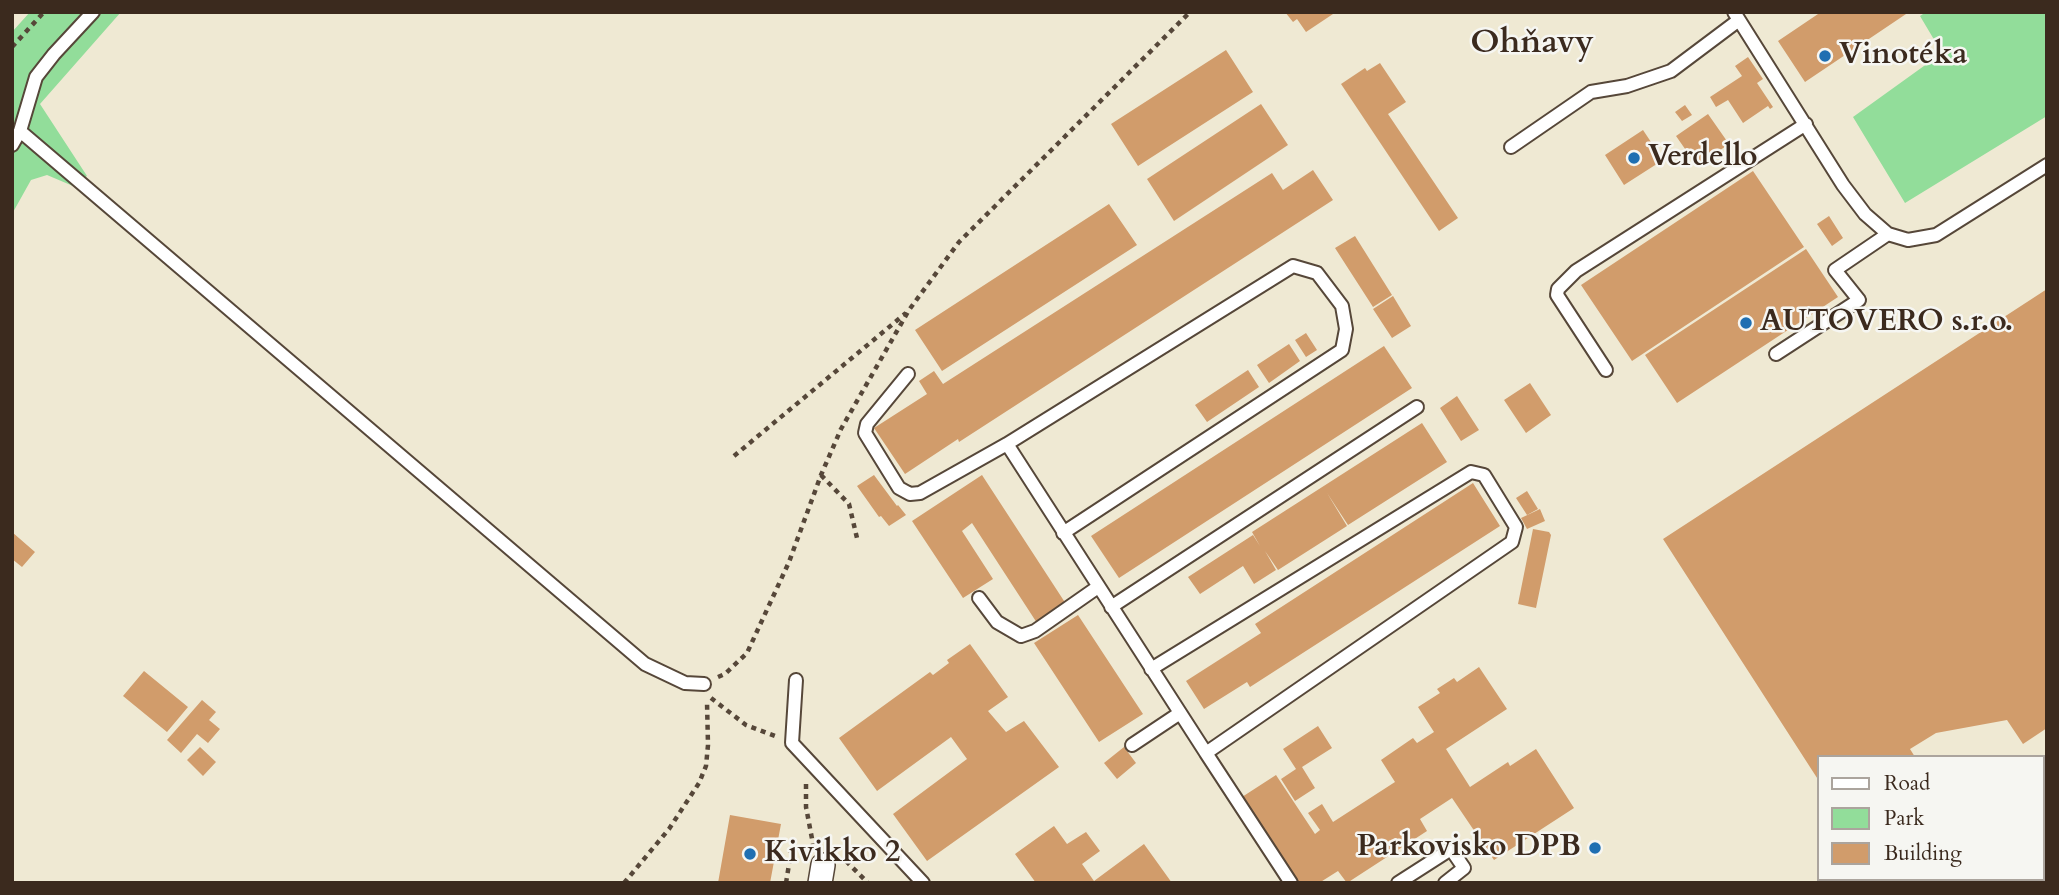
<!DOCTYPE html>
<html>
<head>
<meta charset="utf-8">
<style>
  body { margin:0 }
  #map { position:relative; width:2059px; height:895px; overflow:hidden; background:#efe9d3; font-family:Cardo,serif }
  canvas { display:block }
  .frame { position:absolute; inset:0; border:14px solid #3b2a1e; pointer-events:none }
  .legend { position:absolute; left:1817px; top:755px; width:228px; height:126px; box-sizing:border-box; background:#f6f6f2; border:2px solid #aba49d; margin:0; padding:9px 12px; list-style:none; font-size:21px; color:#3b2a1e }
  .legend li { display:flex; align-items:center; gap:14px; height:35px }
  .legend b { width:35px; border:2px solid #aba49d }
</style>
</head>
<body>
<div id="map">
<canvas width="2059" height="895"></canvas>
<div class="frame"></div>
<ul class="legend">
<li><b style="height:9px;background:#fff"></b>Road</li>
<li><b style="height:19px;background:#92dd9a"></b>Park</li>
<li><b style="height:19px;background:#d19c6b"></b>Building</li>
</ul>
</div>
<script>
const ctx = document.querySelector('canvas').getContext('2d');
ctx.lineJoin = 'round';
function fillPath(path, color) {
  ctx.fillStyle = color;
  ctx.fill(path, 'evenodd');
}
function toPath(rows) {
  const path = new Path2D();
  for (const r of rows) {
    path.moveTo(r[0], r[1]);
    for (let i = 2; i < r.length; i += 2) path.lineTo(r[i], r[i + 1]);
  }
  return path;
}
function trace(path, color, width, dash) {
  ctx.strokeStyle = color;
  ctx.lineWidth = width;
  ctx.lineCap = dash ? 'butt' : 'round';
  ctx.setLineDash(dash || []);
  ctx.stroke(path);
}
function label(font, color, halo, rows, align = 'center') {
  ctx.font = font + ' Cardo,serif';
  ctx.lineWidth = 5;
  ctx.setLineDash([]);
  ctx.textBaseline = 'middle';
  ctx.strokeStyle = halo;
  ctx.fillStyle = color;
  for (const [text, x, y, turn = 0] of rows) {
    ctx.save();
    ctx.translate(x, y);
    ctx.rotate((+turn || 0) * Math.PI / 180);
    ctx.textAlign = isNaN(turn) ? turn : align;
    if (halo) ctx.strokeText(text, 0, 0);
    ctx.fillText(text, 0, 0);
    ctx.restore();
  }
}
fillPath(toPath([
  [30,12,121,12,40,104,87,176,73,186,47,175,31,180,12,214,12,32],
  [1926,12,2047,12,2047,116,1905,203,1853,117,1942,53,1920,16]
]), '#92dd9a');
fillPath(toPath([
  [1285,12,1336,12,1306,32,1297,19,1293,22],
  [1821,12,1909,12,1805,82,1778,41],
  [1226,50,1253,92,1138,166,1111,124],
  [1748,57,1763,79,1757,83,1773,107,1770,109,1768,106,1743,123,1728,100,1716,107,1710,97,1742,76,1735,66],
  [1380,63,1406,102,1388,114,1458,218,1439,231,1341,84,1365,68,1367,71],
  [1261,104,1288,145,1174,221,1147,179],
  [1685,105,1692,115,1682,121,1675,112],
  [1708,114,1729,144,1697,166,1676,136],
  [1643,130,1663,160,1624,185,1605,155],
  [1313,170,1333,200,959,442,958,439,905,474,874,428,927,394,919,381,934,371,943,384,1272,173,1283,190],
  [1753,171,1804,247,1632,361,1581,285],
  [1109,204,1137,245,942,371,915,330],
  [1829,216,1843,238,1832,246,1817,224],
  [1355,236,1392,295,1373,307,1335,248],
  [1806,249,1838,297,1677,403,1645,355],
  [2047,289,2047,728,2023,744,2007,720,1936,733,1910,749,1915,757,1819,757,1819,781,1663,539],
  [1393,296,1411,326,1392,338,1373,309],
  [1306,333,1317,350,1306,357,1295,340],
  [1289,344,1300,361,1269,383,1257,365],
  [1384,346,1412,388,1119,578,1091,536],
  [1248,370,1259,387,1207,422,1195,405],
  [1530,383,1551,415,1526,433,1504,400],
  [1457,396,1479,430,1461,441,1440,408],
  [1422,423,1447,462,1348,525,1327,493,1347,526,1278,570,1265,551,1276,570,1254,584,1243,566,1200,594,1188,577,1253,535,1260,546,1252,532],
  [874,475,897,506,898,505,906,515,889,526,881,516,879,517,857,486],
  [982,475,1066,604,1037,623,972,523,962,531,993,579,963,598,912,521],
  [1473,483,1500,526,1250,687,1247,682,1204,709,1186,681,1261,633,1255,624],
  [1527,491,1538,509,1527,515,1516,498],
  [1540,509,1545,521,1527,529,1521,518],
  [1533,529,1549,532,1551,535,1536,608,1518,604],
  [12,532,35,552,22,567,12,559],
  [1078,615,1143,714,1099,742,1034,643],
  [970,644,1008,697,988,711,1006,732,1024,721,1059,767,927,861,893,814,967,759,951,737,877,791,839,738,930,672,933,675,949,663,947,660],
  [1479,667,1507,709,1446,749,1470,787,1508,762,1510,766,1536,749,1574,808,1494,860,1452,798,1420,819,1427,831,1347,883,1338,871,1319,883,1297,883,1242,797,1276,775,1315,834,1320,830,1308,813,1322,804,1333,822,1395,782,1381,760,1413,738,1417,743,1434,732,1418,707,1440,693,1437,689,1454,678,1457,682],
  [144,671,188,707,167,732,123,696],
  [202,700,216,712,209,720,220,729,208,743,197,734,181,753,167,740],
  [1318,726,1332,748,1302,767,1315,788,1295,801,1281,779,1296,769,1283,749],
  [200,747,216,762,203,776,187,760],
  [1124,747,1136,763,1117,779,1104,763],
  [730,815,781,824,770,883,718,883],
  [1054,826,1067,844,1086,832,1100,851,1082,864,1094,881,1144,844,1172,883,1036,883,1015,854],
  [1883,879,1995,879,1997,883,1885,883]
]), '#d19c6b');
const service = toPath([
  [1734,12,1843,185,1865,214,1888,234,1908,240,1936,235,2047,165],
  [20,131,645,664,685,683,704,684],
  [12,145,20,131,36,77,54,54,93,12],
  [1511,147,1591,92,1627,86,1671,71,1739,20],
  [1776,354,1859,300,1835,270,1888,234],
  [1606,370,1557,295,1558,289,1576,271,1806,124],
  [908,374,867,424,865,433,899,488,910,494,920,493,1007,444,1293,266,1317,273,1342,306,1346,329,1342,350,1063,533],
  [1007,444,1206,753],
  [979,598,997,622,1021,636,1035,631,1098,587],
  [1111,607,1417,407],
  [1151,669,1471,472,1484,475,1516,527,1512,542,1206,753,1291,883],
  [796,680,792,743,923,883],
  [1132,745,1180,713],
  [1398,883,1451,849,1464,868,1445,883]
]);
const minor = toPath([
  [820,883,823,865]
]);
trace(service, '#564739', 16);
trace(minor, '#564739', 26);
trace(toPath([
  [12,47,44,12],
  [734,456,906,313],
  [821,475,849,504,857,538],
  [718,677,725,674,747,653,789,562,821,475,841,429,909,310,959,242,1190,12],
  [711,698,746,725,775,736],
  [806,784,806,807,813,844],
  [846,861,868,883],
  [624,883,669,829,699,783,706,766,708,745,707,702],
  [786,883,791,852]
]), '#564739', 4.5, [5, 5]);
trace(service, '#fff', 12);
trace(minor, '#fff', 23);
for (const [x, y, r, color] of [
  [1825,56,7,"#1f6fb2"],
  [1634,158,7,"#1f6fb2"],
  [1746,323,7,"#1f6fb2"],
  [1595,848,7,"#1f6fb2"],
  [750,854,7,"#1f6fb2"]
]) {
  const dot = new Path2D();
  dot.arc(x, y, r, 0, 2 * Math.PI);
  ctx.fillStyle = color;
  ctx.fill(dot);
  trace(dot, '#f6f6f2', 2.5);
}
label('bold 30px', '#3b2a1e', '#f6f6f2', [
  ["Vinotéka",1839,56],
  ["Verdello",1648,158],
  ["AUTOVERO s.r.o.",1760,323],
  ["Parkovisko DPB",1581,848,"right"],
  ["Kivikko 2",764,854]
], 'left');
label('bold 33px', '#3b2a1e', '#f6f6f2', [
  ["Ohňavy",1532,44]
]);
</script>
</body>
</html>
